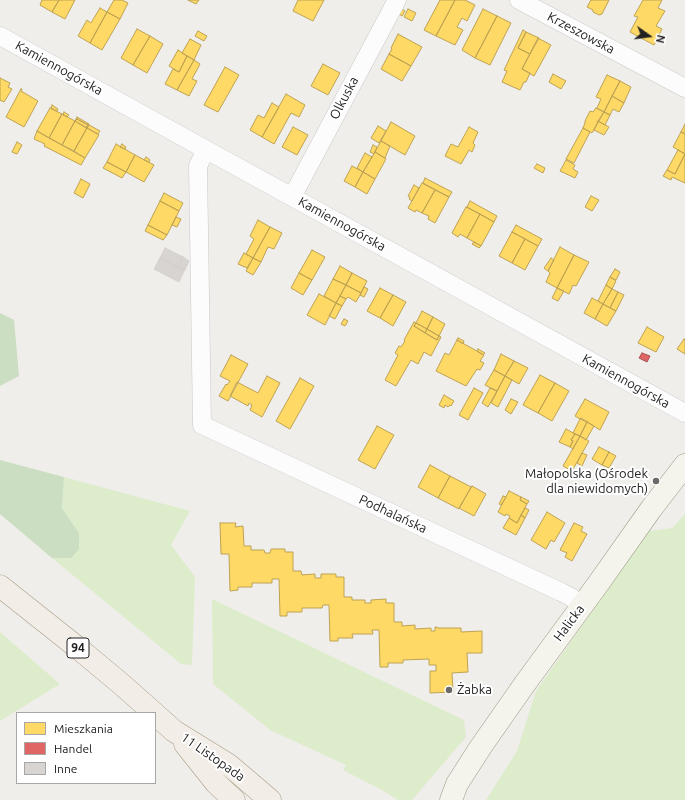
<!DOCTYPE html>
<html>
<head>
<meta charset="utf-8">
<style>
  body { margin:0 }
  #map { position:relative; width:685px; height:800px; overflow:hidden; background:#f0eeeb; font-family:Ubuntu,sans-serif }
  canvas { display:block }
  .legend { position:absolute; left:16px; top:712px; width:140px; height:72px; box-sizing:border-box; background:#fff; border:1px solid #a7a7a7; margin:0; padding:5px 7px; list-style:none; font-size:12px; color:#222 }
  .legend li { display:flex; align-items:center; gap:8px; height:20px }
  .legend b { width:20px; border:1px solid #a7a7a7 }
  .north { position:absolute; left:629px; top:16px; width:40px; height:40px; -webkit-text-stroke:3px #fff; paint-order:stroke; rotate:104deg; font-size:11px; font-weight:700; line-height:16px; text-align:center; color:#222 }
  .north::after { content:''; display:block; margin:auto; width:14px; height:18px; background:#222; clip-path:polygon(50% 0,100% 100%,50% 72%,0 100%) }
</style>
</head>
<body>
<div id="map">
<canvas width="685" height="800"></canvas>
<ul class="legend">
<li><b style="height:11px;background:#ffd966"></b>Mieszkania</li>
<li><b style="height:11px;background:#e06666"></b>Handel</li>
<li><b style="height:11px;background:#d7d4d2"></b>Inne</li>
</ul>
<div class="north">N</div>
</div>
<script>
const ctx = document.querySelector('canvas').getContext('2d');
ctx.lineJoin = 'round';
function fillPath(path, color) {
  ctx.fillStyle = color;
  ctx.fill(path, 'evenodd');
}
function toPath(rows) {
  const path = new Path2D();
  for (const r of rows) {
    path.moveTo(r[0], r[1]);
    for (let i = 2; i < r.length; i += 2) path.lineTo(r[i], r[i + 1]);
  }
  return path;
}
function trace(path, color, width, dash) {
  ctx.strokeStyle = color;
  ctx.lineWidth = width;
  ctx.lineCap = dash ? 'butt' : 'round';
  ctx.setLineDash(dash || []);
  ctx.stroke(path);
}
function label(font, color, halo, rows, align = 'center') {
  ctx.font = font + ' Ubuntu,sans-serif';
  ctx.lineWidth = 4;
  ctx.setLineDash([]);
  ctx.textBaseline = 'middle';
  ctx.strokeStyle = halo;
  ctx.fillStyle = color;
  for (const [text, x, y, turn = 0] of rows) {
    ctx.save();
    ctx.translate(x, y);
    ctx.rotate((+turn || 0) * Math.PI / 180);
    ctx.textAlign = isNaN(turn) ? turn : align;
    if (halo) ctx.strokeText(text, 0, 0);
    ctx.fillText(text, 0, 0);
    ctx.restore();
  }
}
fillPath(toPath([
  [64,477,190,511,171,545,195,577,192,665,181,664,52,558,71,558,79,533,62,508],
  [685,514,685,800,486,800,517,751,536,691,649,531,672,528],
  [212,599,464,720,466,737,412,800,398,800,380,789,343,770,346,765,270,730,213,684],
  [0,632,60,684,0,721]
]), '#ddeccb');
fillPath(toPath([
  [0,313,14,320,19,376,0,386],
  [0,460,64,477,62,508,79,533,79,549,71,558,52,558,0,514]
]), '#cbdec1');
const homes = toPath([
  [42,0,59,0,52,12,40,5,42,0],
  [59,0,75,0,65,19,52,12,59,0],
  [114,0,122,0,128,3,120,19,107,12,114,0],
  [188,0,199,0,196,4,188,0],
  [298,0,324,0,313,21,293,11,298,0],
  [440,0,455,0,436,36,424,30,440,0],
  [455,0,465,0,475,5,467,21,462,18,457,27,463,30,455,45,436,36,455,0],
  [591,0,609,0,602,14,599,15,593,12,593,10,587,7,591,0],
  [643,0,662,0,658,8,665,11,656,26,662,29,654,45,630,32,638,17,634,16,643,0],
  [100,8,107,12,90,43,78,36,87,20,91,23,100,8],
  [400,8,405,11,402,16,397,13,400,8],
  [408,9,416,13,412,21,404,17,408,9],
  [483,9,497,16,475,58,462,50,483,9],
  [107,12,120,19,102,50,90,43,107,12],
  [497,16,511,23,490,65,475,58,497,16],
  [137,29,150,36,133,65,121,58,137,29],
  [523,30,526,32,518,48,530,54,522,69,530,73,526,82,524,82,520,90,502,82,507,71,504,70,523,30],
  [198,31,207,36,204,41,195,36,198,31],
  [526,32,539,38,530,54,518,48,526,32],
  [398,34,422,47,411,66,389,54,392,49,391,48,398,34],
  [150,36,163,44,147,73,133,65,150,36],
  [538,38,551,45,534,76,522,69,538,38],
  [190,39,201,45,194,60,182,53,190,39],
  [178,50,187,56,179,72,169,66,178,50],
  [389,54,411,66,402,81,381,69,389,54],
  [187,56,194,60,177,90,165,84,173,69,179,72,187,56],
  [194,60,200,64,192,79,197,81,189,96,177,90,194,60],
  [323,64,340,73,328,95,311,86,323,64],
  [225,67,239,75,218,112,204,105,225,67],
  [553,74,566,81,561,89,549,82,553,74],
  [607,75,620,81,604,112,597,108,601,99,596,97,607,75],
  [0,78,10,83,8,87,12,89,4,102,0,100,0,101,0,78],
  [620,81,631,87,624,103,612,96,620,81],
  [21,89,22,89,21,91,38,101,24,127,6,117,21,89],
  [286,94,305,105,299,117,291,113,274,144,262,137,286,94],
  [612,96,624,103,619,112,613,109,610,115,604,112,612,96],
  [272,103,279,107,262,137,250,130,258,115,264,118,272,103],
  [52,105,58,109,57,111,51,108,52,105],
  [50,108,62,114,49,138,37,131,50,108],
  [596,108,604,112,592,133,583,128,585,123,585,121,590,111,593,112,596,108],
  [64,112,69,115,67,117,63,115,64,112],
  [604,112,610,115,605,125,598,121,604,112],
  [62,114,75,121,62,145,49,138,62,114],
  [77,117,89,124,87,128,86,128,88,125,77,119,75,121,77,117],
  [77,119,88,125,86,128,75,121,77,119],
  [75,121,87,128,74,151,62,145,75,121],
  [598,121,609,127,604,135,594,130,598,121],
  [391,122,415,136,405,155,381,141,391,122],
  [685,124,685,134,681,132,685,124],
  [89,125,100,131,98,134,87,128,89,125],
  [378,126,386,131,379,143,371,138,378,126],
  [293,127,308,135,297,155,282,147,293,127],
  [469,127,478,132,473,143,475,145,472,152,469,150,461,164,445,156,451,144,458,147,469,127],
  [87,128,99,135,85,158,74,151,87,128],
  [583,128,590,132,574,163,566,159,583,128],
  [37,131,85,158,81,165,44,146,45,144,34,139,37,131],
  [681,132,685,134,685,154,673,147,681,132],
  [381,141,390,146,385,158,375,152,381,141],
  [17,142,22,145,17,154,12,152,17,142],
  [116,144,135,155,126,172,107,162,116,144],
  [122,144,126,147,125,149,120,147,122,144],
  [373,145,377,147,374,154,370,152,373,145],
  [678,150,685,154,675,174,667,170,678,150],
  [375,152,386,159,375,179,363,172,375,152],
  [365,153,372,157,363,172,357,168,365,153],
  [685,154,685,183,672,177,671,180,663,176,667,170,675,174,685,154],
  [135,155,154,165,144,182,126,172,135,155],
  [146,157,150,160,149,162,144,160,146,157],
  [566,160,575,165,573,169,578,172,575,178,560,171,566,160],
  [107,162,126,172,122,178,103,168,107,162],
  [537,164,545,168,543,173,534,168,537,164],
  [352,166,363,172,355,187,344,181,352,166],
  [363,172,375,179,367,194,355,187,363,172],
  [425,178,452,192,449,197,423,183,425,178],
  [81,179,90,184,83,198,74,193,81,179],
  [422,183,435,190,422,213,416,210,415,212,408,208,422,183],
  [414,185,419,188,412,201,409,199,410,197,408,196,414,185],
  [435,190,449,197,435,223,428,219,429,216,422,213,435,190],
  [164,193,183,203,179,211,160,201,164,193],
  [591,196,599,200,592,211,585,207,591,196],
  [160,201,179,211,167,235,148,225,160,201],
  [470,201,497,216,494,222,467,207,470,201],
  [466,207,480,214,467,238,460,234,458,237,452,233,466,207],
  [480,214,494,222,481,246,467,238,480,214],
  [176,217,181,219,177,227,172,225,176,217],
  [258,220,270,227,253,258,246,254,254,239,250,236,258,220],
  [148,225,167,235,163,240,145,231,148,225],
  [516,225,542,239,538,246,512,232,516,225],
  [270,227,282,233,274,249,268,247,261,262,253,258,270,227],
  [512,232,525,239,512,263,499,256,512,232],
  [525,239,538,246,525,270,512,263,525,239],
  [474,242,481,246,479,248,472,244,474,242],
  [560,247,574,255,557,288,546,282,550,273,548,271,560,247],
  [312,250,325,257,312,280,299,273,312,250],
  [244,253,253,258,247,268,238,264,244,253],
  [574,255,589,262,576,286,573,285,569,294,557,288,574,255],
  [253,258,261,262,253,275,246,271,253,258],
  [551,258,554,260,548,271,545,269,544,268,551,258],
  [340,266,352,273,346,285,333,279,340,266],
  [615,269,620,272,616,280,610,277,615,269],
  [299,273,312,280,303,295,291,288,299,273],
  [352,273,367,281,361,293,346,285,352,273],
  [610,277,616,281,612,289,606,285,610,277],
  [333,279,346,285,336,303,324,296,333,279],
  [346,285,361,293,356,302,348,297,346,299,340,296,346,285],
  [606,285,612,289,603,304,598,301,606,285],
  [364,287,368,289,364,297,360,295,364,287],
  [380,288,393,295,380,318,367,311,380,288],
  [557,288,564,291,558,301,552,298,557,288],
  [612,289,618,292,610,308,603,304,612,289],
  [618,292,624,295,616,311,610,308,618,292],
  [319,294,336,303,325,325,307,315,319,294],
  [393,295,406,302,393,326,380,318,393,295],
  [340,296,346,299,342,306,336,303,340,296],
  [592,298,603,304,595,319,584,313,592,298],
  [336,303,342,306,335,319,329,316,336,303],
  [603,304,616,311,607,326,595,319,603,304],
  [422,311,433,317,427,329,416,323,422,311],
  [433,317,445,324,439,336,427,329,433,317],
  [344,319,348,321,345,326,341,324,344,319],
  [414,322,416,323,414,326,419,329,437,340,439,336,441,337,431,356,424,352,418,364,411,360,396,386,385,380,398,355,395,353,399,346,401,347,405,341,404,340,414,322],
  [416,323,427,329,425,333,414,326,416,323],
  [647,327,664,337,656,352,638,343,647,327],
  [427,329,439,336,437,340,425,333,427,329],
  [458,338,464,341,463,344,457,340,458,338],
  [684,339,685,340,685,354,677,349,684,339],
  [457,340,484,355,480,361,484,363,480,370,477,369,466,386,436,371,445,353,449,355,457,340],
  [478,349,485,353,483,355,477,351,478,349],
  [501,354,514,361,505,376,494,370,501,354],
  [231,355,248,364,228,401,219,396,226,384,227,385,230,381,220,376,231,355],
  [514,361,528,368,519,384,505,376,514,361],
  [494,370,505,376,497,391,485,385,494,370],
  [540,375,555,383,538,413,523,405,540,375],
  [267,376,280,383,262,417,250,410,252,405,249,403,248,406,230,396,237,382,258,393,267,376],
  [505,376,512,380,498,407,491,403,505,376],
  [300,378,314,386,290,429,276,421,300,378],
  [555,383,569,391,552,421,538,413,555,383],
  [474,388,483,393,468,420,459,415,474,388],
  [490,388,497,391,488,407,482,403,490,388],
  [444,395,454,401,451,406,450,405,448,407,445,405,444,408,439,405,444,395],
  [511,399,518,402,511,414,505,410,511,399],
  [585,399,609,412,600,430,581,418,580,419,575,416,585,399],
  [580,419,587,422,580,436,573,433,580,419],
  [587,422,594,426,586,440,580,436,587,422],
  [377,426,394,435,375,469,358,460,377,426],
  [566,429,575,434,571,440,573,441,570,447,559,442,566,429],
  [575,434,580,436,573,449,570,447,573,441,571,440,575,434],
  [580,436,589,441,572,471,563,466,580,436],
  [599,447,609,452,602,465,592,459,599,447],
  [609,452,616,456,609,468,602,465,609,452],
  [582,453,587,455,582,466,577,463,582,453],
  [430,465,450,476,438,498,418,487,430,465],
  [450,476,471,487,459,509,438,498,450,476],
  [472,486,486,494,474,516,459,508,472,486],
  [509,491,521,497,520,500,527,504,517,523,509,518,510,516,506,514,505,516,498,512,509,491],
  [503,496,506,497,501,505,499,504,503,496],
  [521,497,529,501,527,504,520,500,521,497],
  [525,508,529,510,525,518,521,515,525,508],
  [547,512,565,523,554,542,551,540,546,549,531,540,547,512],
  [521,515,525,518,516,535,503,528,509,518,517,523,521,515],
  [220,523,236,523,235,527,243,526,244,546,251,546,251,550,264,550,265,553,270,553,271,549,285,549,285,552,293,552,293,571,301,571,302,575,315,574,315,578,321,578,321,574,336,574,336,577,344,577,344,597,352,597,352,600,365,600,365,603,371,603,371,600,386,599,386,603,394,603,394,622,402,622,402,626,415,625,415,629,431,628,431,631,435,631,435,627,437,627,437,628,461,628,461,632,482,631,482,653,467,653,468,672,452,673,453,692,430,693,430,671,436,671,436,665,429,665,429,659,403,660,403,663,388,663,388,667,380,667,379,630,372,630,373,634,352,634,353,638,338,638,338,641,330,641,329,605,323,605,322,608,302,608,302,612,287,612,287,616,280,616,279,579,272,579,272,583,252,583,252,587,238,587,238,590,230,591,229,554,221,554,220,523],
  [574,523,583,527,581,531,587,534,572,561,565,557,567,553,560,550,574,523]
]);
fillPath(homes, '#ffd966');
trace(homes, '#bda252', 1);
const shops = toPath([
  [642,353,650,356,647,362,639,358,642,353]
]);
fillPath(shops, '#e06666');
trace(shops, '#a75252', 1);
const building = toPath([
  [165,248,183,257,178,267,185,270,184,271,160,258,165,248],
  [183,257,189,261,185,270,178,267,183,257],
  [160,258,184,271,179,282,154,269,160,258]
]);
fillPath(building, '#d7d4d2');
trace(building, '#d3d0cc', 1);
const street = toPath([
  [519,0,685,88],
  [0,36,183,137,685,413],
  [206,150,198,166,202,425,561,592,571,597,582,606],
  [292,197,397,0]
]);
const secondary = toPath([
  [451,800,457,784,480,748,524,685,598,584,651,509,685,465]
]);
const primary = toPath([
  [0,586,78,648,120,683,154,713],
  [155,714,174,731,229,765,270,800],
  [185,744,216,783,234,800]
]);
trace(street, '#c9c8c7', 19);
trace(secondary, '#999a82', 23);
trace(primary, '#a79c86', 23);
trace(street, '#fdfcfc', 18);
trace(secondary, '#f4f4ed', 22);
trace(primary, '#f3ede7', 22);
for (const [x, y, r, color] of [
  [656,481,4,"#6a6968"],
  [449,690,4,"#6a6968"]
]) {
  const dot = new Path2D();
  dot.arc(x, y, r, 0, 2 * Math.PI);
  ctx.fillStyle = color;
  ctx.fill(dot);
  trace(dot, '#fff', 1.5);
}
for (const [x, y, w] of [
  [78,648,22]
]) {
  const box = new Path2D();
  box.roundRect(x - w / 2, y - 10, w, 20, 3);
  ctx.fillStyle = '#fff';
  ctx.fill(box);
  trace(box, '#222', 1);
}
label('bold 12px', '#222', null, [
  ["94",78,648]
]);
label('13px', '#222', '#fff', [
  ["Krzeszowska",581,33,28],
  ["Kamiennogórska",59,68,29],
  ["Olkuska",344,98,-62],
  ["Kamiennogórska",342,224,29],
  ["Kamiennogórska",626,381,29],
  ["Podhalańska",393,514,25],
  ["Halicka",569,623,-53],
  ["11 Listopada",213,757,35]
]);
label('13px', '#222', '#fff', [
  ["Małopolska (Ośrodek",648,474],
  ["dla niewidomych)",648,489],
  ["Żabka",457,690,"left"]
], 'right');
</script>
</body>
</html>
